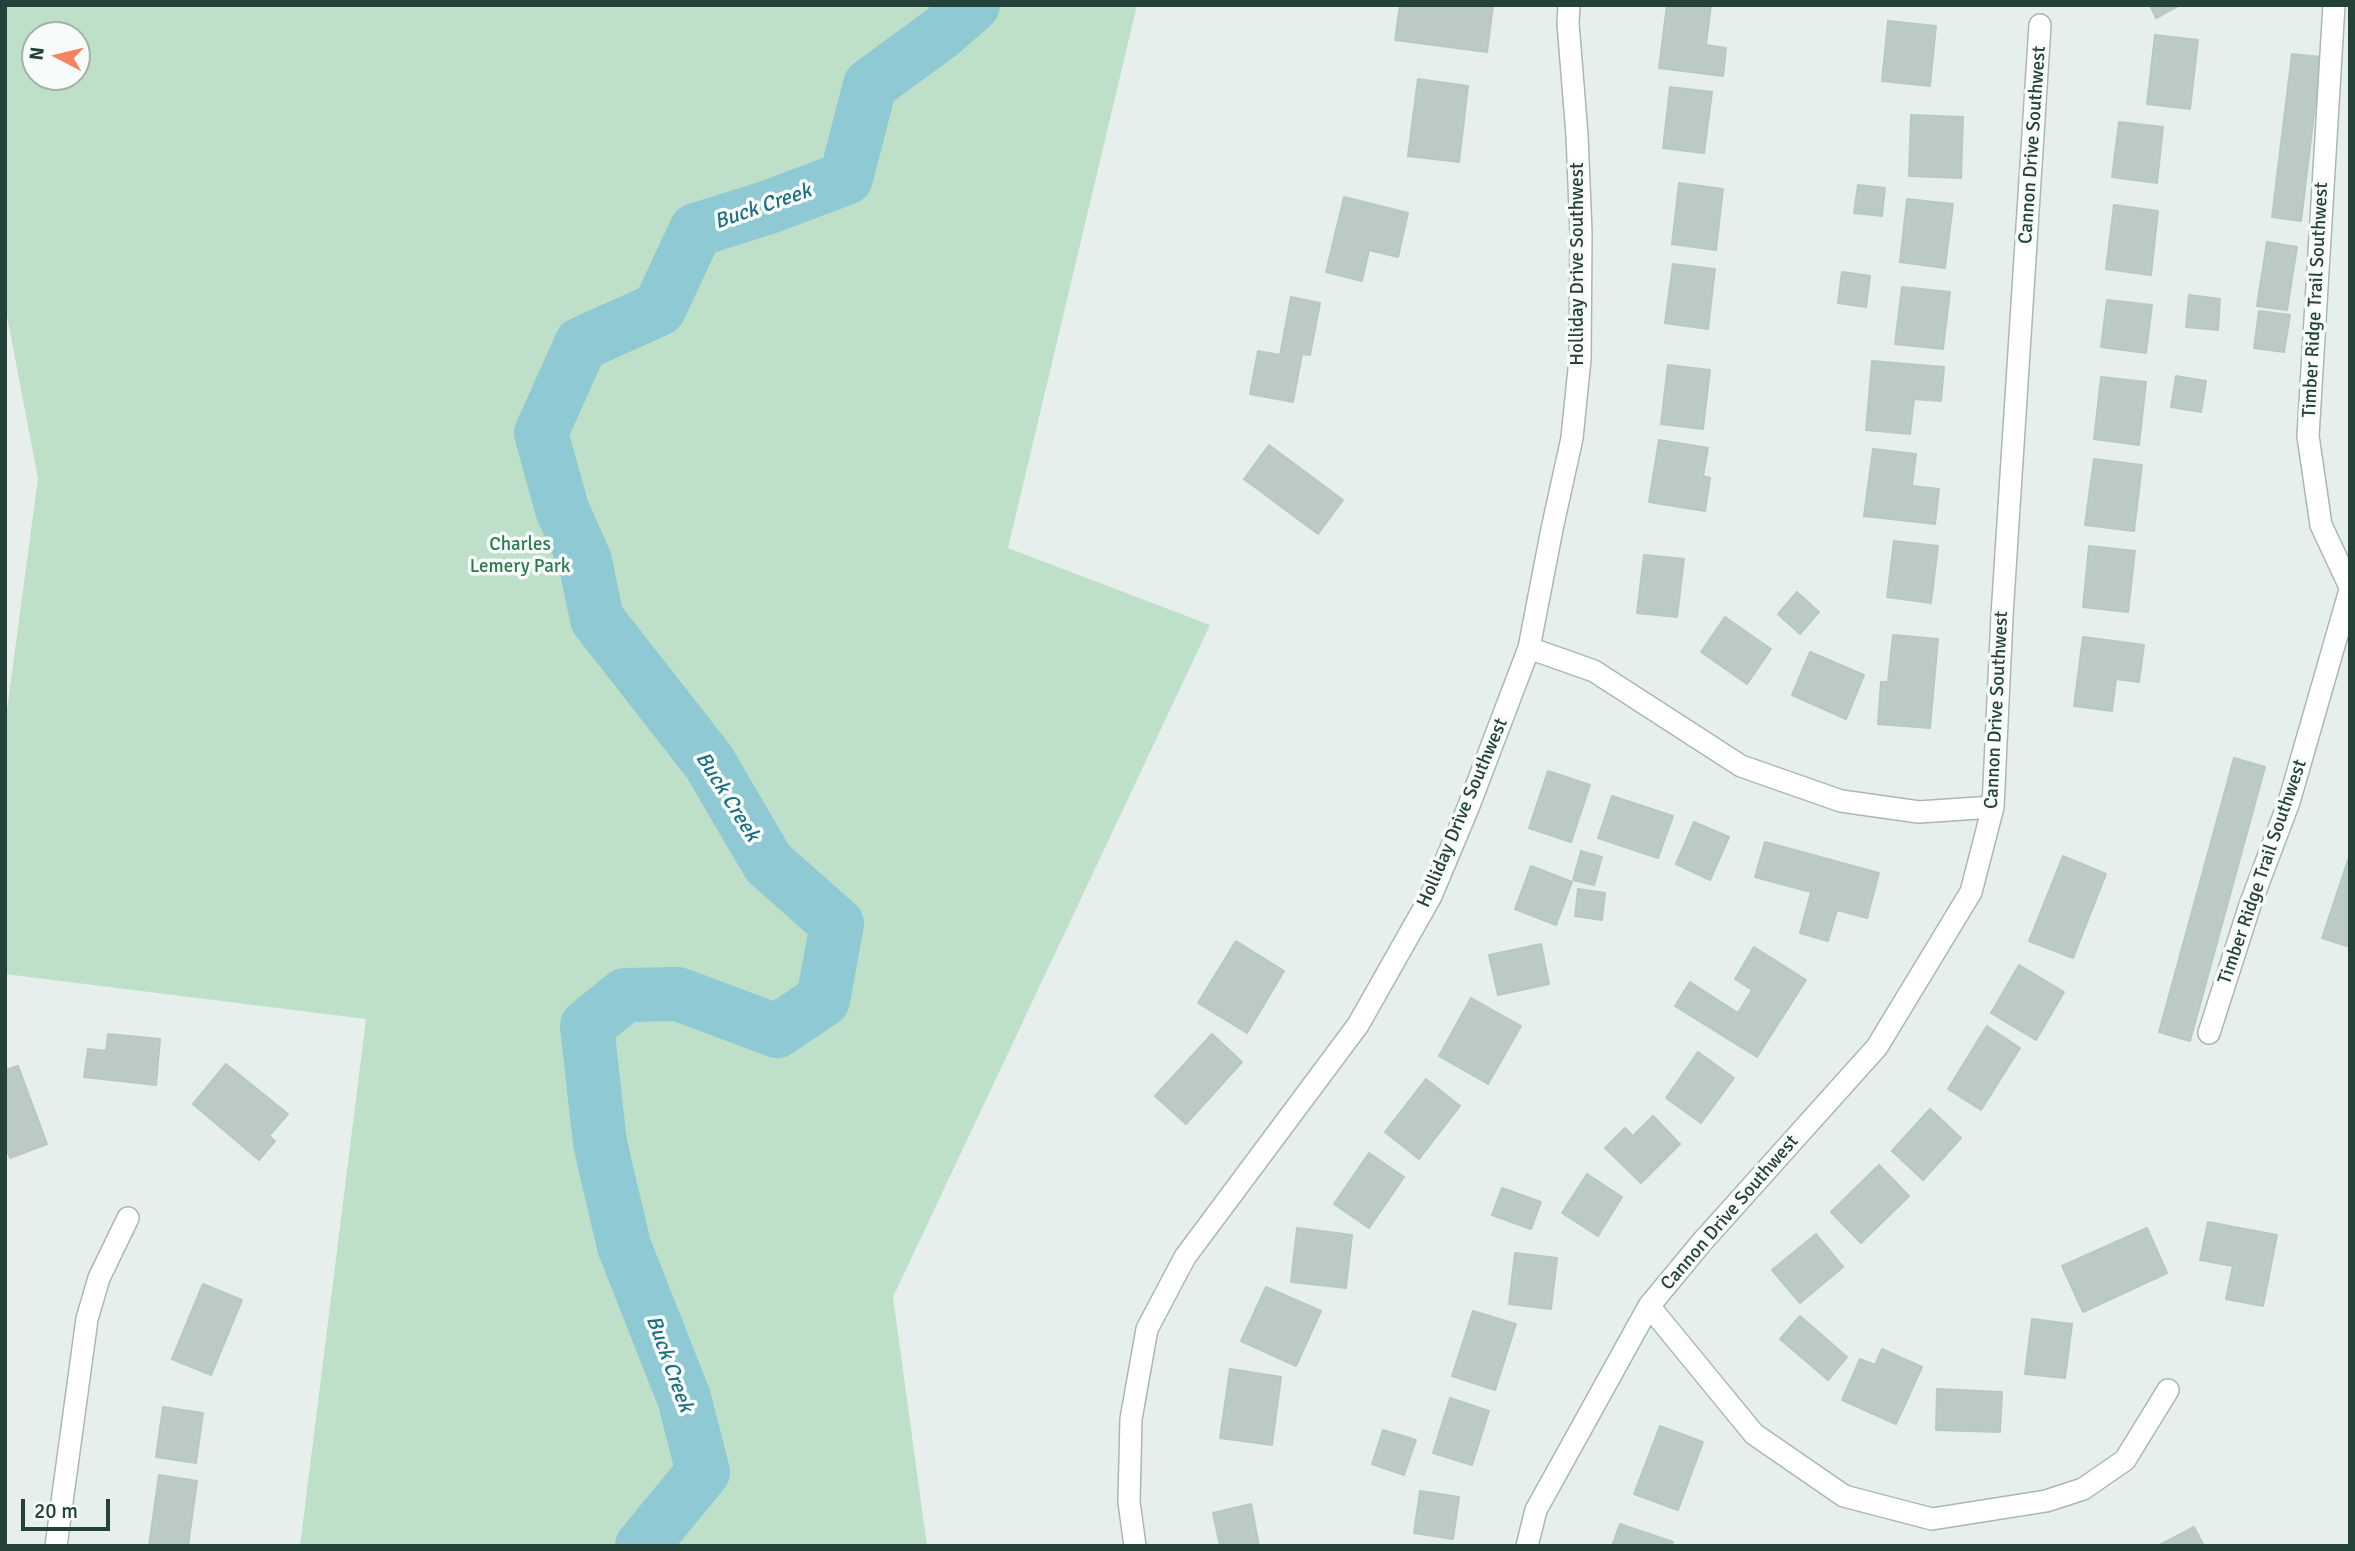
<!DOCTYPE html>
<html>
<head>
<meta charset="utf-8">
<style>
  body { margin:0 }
  #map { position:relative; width:2355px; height:1551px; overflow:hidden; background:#e6efeb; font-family:Signika,sans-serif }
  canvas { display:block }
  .frame { position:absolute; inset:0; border:7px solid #24423a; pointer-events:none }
  .north { position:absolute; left:21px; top:21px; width:70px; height:70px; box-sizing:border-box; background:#f7fbf9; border:2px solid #a3b1ad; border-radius:50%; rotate:277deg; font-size:19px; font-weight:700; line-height:28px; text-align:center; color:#24423a }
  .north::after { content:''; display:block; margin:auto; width:24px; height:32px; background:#f4845f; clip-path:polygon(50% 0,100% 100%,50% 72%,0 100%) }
  .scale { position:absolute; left:21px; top:1499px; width:89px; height:32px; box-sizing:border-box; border:4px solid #24423a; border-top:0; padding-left:9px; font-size:21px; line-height:24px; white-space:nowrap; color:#24423a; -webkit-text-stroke:5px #f7fbf9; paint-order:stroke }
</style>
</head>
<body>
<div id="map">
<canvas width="2355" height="1551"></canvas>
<div class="frame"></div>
<div class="north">N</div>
<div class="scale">20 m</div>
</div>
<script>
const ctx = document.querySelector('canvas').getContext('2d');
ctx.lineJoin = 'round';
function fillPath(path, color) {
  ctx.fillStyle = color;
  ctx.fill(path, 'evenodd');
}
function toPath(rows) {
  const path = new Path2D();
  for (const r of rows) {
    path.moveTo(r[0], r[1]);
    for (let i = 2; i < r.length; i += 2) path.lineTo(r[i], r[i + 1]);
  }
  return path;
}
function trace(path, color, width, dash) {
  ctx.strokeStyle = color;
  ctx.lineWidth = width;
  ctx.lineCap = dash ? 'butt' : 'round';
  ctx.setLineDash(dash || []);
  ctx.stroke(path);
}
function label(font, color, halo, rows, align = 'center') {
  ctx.font = font + ' Signika,sans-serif';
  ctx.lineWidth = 7;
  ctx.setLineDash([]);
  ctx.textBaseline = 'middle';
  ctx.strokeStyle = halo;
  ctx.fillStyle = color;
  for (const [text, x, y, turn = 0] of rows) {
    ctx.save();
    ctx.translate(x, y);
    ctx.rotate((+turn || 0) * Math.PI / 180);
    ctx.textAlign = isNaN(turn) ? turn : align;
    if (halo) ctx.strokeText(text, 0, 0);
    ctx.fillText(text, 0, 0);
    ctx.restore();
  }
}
fillPath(toPath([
  [5,5,1137,5,1008,548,1210,625,893,1297,927,1546,300,1546,366,1019,5,974,5,725,38,478,5,306],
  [35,35,77,35,77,77,35,77]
]), '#bfe0c8');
trace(toPath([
  [642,1546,703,1472,684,1398,624,1246,600,1143,587,1026,625,995,678,994,777,1031,823,1000,837,924,768,863,709,762,597,619,585,561,562,509,541,433,581,344,659,309,696,230,769,207,846,178,870,85,941,33,973,5]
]), '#8ec9d4', 54);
const building = toPath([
  [1400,5,1493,6,1487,52,1395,40,1400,5],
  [1667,5,1711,5,1706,45,1726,48,1723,76,1659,68,1667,5],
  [2150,5,2180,5,2156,18,2150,5],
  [1888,21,1936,26,1930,86,1882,81,1888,21],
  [2155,35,2198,40,2190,109,2147,104,2155,35],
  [2292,54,2321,57,2301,221,2272,217,2292,54],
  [1418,79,1468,86,1459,162,1408,156,1418,79],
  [1670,87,1712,92,1704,153,1663,148,1670,87],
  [1911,115,1963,117,1961,178,1909,176,1911,115],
  [2119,122,2163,127,2157,183,2112,177,2119,122],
  [1679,183,1723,189,1716,250,1672,244,1679,183],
  [1858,185,1885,188,1882,216,1854,213,1858,185],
  [1344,197,1408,213,1398,257,1369,250,1362,281,1326,272,1344,197],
  [1907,199,1953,204,1945,268,1900,262,1907,199],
  [2114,205,2158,211,2151,275,2106,269,2114,205],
  [2267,242,2297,247,2287,310,2257,306,2267,242],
  [1673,264,1715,269,1708,329,1665,323,1673,264],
  [1842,272,1870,276,1866,307,1838,303,1842,272],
  [1902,287,1950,292,1943,349,1895,344,1902,287],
  [2189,295,2220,299,2218,330,2186,327,2189,295],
  [1291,297,1320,303,1310,355,1302,354,1293,402,1250,394,1258,351,1280,355,1291,297],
  [2107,300,2152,305,2146,353,2101,347,2107,300],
  [2259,311,2290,315,2284,352,2254,348,2259,311],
  [1872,361,1944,367,1941,401,1914,399,1910,434,1866,430,1872,361],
  [1668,365,1710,370,1703,429,1661,424,1668,365],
  [2176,376,2206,381,2201,412,2171,407,2176,376],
  [2101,377,2146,382,2139,445,2094,439,2101,377],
  [1659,440,1708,448,1703,476,1710,478,1705,511,1649,502,1659,440],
  [1269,445,1343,500,1318,534,1244,479,1269,445],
  [1873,449,1916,454,1912,486,1939,489,1935,524,1864,516,1873,449],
  [2094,459,2142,465,2134,531,2085,525,2094,459],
  [1894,541,1938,546,1931,603,1887,597,1894,541],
  [2089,546,2135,551,2128,612,2083,607,2089,546],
  [1644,555,1684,559,1677,617,1637,613,1644,555],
  [1797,592,1819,612,1800,634,1778,614,1797,592],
  [1725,617,1771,649,1747,684,1701,652,1725,617],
  [1893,635,1938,639,1930,728,1878,724,1881,682,1888,682,1893,635],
  [2083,637,2144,645,2139,682,2116,679,2112,711,2074,706,2083,637],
  [1810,652,1864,675,1846,719,1792,695,1810,652],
  [2234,758,2265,767,2190,1041,2159,1032,2234,758],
  [1548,771,1590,785,1571,842,1529,828,1548,771],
  [1612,796,1673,816,1658,858,1598,838,1612,796],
  [1694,822,1729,837,1710,880,1676,864,1694,822],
  [1765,842,1879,873,1867,918,1837,910,1828,941,1800,933,1811,892,1755,877,1765,842],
  [1581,851,1602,857,1594,885,1573,880,1581,851],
  [2350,854,2350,947,2322,938,2350,854],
  [2063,856,2106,874,2073,958,2029,941,2063,856],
  [1531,866,1572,882,1556,925,1515,909,1531,866],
  [1578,889,1605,893,1602,920,1575,916,1578,889],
  [1236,941,1284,971,1247,1033,1198,1003,1236,941],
  [1541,944,1549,984,1498,995,1489,955,1541,944],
  [1754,947,1806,980,1757,1057,1675,1006,1690,982,1738,1013,1752,990,1735,979,1754,947],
  [2019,965,2064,992,2036,1040,1991,1013,2019,965],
  [1471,998,1521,1026,1488,1084,1439,1056,1471,998],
  [1987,1026,2020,1048,1981,1110,1948,1089,1987,1026],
  [108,1034,160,1039,156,1085,84,1077,88,1049,106,1051,108,1034],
  [1212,1034,1242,1062,1186,1124,1155,1096,1212,1034],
  [1698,1052,1734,1078,1701,1123,1666,1098,1698,1052],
  [226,1064,288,1114,269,1136,275,1141,259,1160,193,1104,226,1064],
  [18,1066,47,1144,10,1158,5,1145,5,1070,18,1066],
  [1426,1079,1460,1106,1419,1159,1385,1132,1426,1079],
  [1930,1109,1961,1138,1923,1180,1892,1151,1930,1109],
  [1653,1116,1680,1144,1641,1183,1605,1148,1625,1128,1633,1136,1653,1116],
  [1369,1153,1404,1177,1369,1228,1334,1204,1369,1153],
  [1879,1165,1909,1196,1861,1243,1831,1212,1879,1165],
  [1587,1174,1622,1197,1598,1236,1562,1213,1587,1174],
  [1502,1188,1541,1202,1531,1229,1492,1215,1502,1188],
  [2208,1222,2277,1235,2263,1306,2226,1299,2233,1266,2200,1260,2208,1222],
  [1297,1228,1352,1235,1346,1288,1291,1282,1297,1228],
  [2147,1228,2167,1273,2083,1312,2062,1266,2147,1228],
  [1816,1234,1843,1267,1800,1303,1772,1270,1816,1234],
  [1515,1253,1557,1258,1551,1309,1509,1304,1515,1253],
  [203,1284,242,1300,211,1375,172,1359,203,1284],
  [1266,1287,1321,1311,1296,1366,1241,1341,1266,1287],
  [1473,1311,1516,1324,1495,1390,1452,1376,1473,1311],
  [1800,1316,1847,1357,1828,1380,1780,1339,1800,1316],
  [2032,1319,2072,1324,2065,1378,2025,1374,2032,1319],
  [1882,1349,1922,1367,1896,1424,1842,1400,1860,1359,1875,1365,1882,1349],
  [1230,1369,1281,1377,1272,1445,1220,1438,1230,1369],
  [1937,1389,2002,1392,2000,1432,1936,1430,1937,1389],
  [1450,1398,1489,1411,1472,1465,1433,1453,1450,1398],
  [163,1407,203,1413,196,1463,156,1457,163,1407],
  [1660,1426,1703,1442,1678,1510,1634,1494,1660,1426],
  [1383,1430,1416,1440,1404,1475,1372,1464,1383,1430],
  [159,1475,197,1481,188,1546,149,1546,159,1475],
  [1420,1491,1459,1497,1453,1539,1414,1533,1420,1491],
  [1251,1504,1259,1546,1220,1546,1213,1513,1251,1504],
  [1620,1524,1673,1542,1671,1546,1612,1546,1620,1524],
  [2194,1527,2204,1546,2158,1546,2194,1527]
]);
fillPath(building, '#bbcac4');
trace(building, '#b8c9c2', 2);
const minor = toPath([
  [2334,5,2308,436,2321,525,2350,587],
  [1529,648,1594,671,1741,766,1841,801,1919,812,1993,807],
  [2209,1033,2250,905,2289,802,2350,590],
  [1649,1306,1754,1434,1844,1496,1932,1519,2046,1501,2083,1489,2125,1460,2168,1390],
  [56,1546,87,1319,99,1278,128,1218],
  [1135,1546,1129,1502,1131,1419,1147,1329,1185,1257,1358,1025,1431,896,1468,808,1529,648,1552,529,1572,438,1580,359,1581,233,1577,135,1568,23,1569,5],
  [1527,1546,1536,1510,1649,1306,1702,1242,1877,1047,1971,892,1993,807,2002,616,2040,25]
]);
trace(minor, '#a8b8b2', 24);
trace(minor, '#fff', 21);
label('19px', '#24423a', '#f7fbf9', [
  ["Cannon Drive Southwest",2033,145,-86],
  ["Holliday Drive Southwest",1578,264,-90],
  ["Timber Ridge Trail Southwest",2316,300,-87],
  ["Cannon Drive Southwest",1997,710,-87],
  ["Holliday Drive Southwest",1463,813,-67],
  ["Timber Ridge Trail Southwest",2263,872,-71],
  ["Cannon Drive Southwest",1730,1213,-49]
]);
label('19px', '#2d7a4b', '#f7fbf9', [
  ["Charles",520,545],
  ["Lemery Park",520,567]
]);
label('italic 21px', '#1c6f80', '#f7fbf9', [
  ["Buck Creek",763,207,-19],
  ["Buck Creek",727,797,58],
  ["Buck Creek",669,1364,70]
]);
</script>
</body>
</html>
